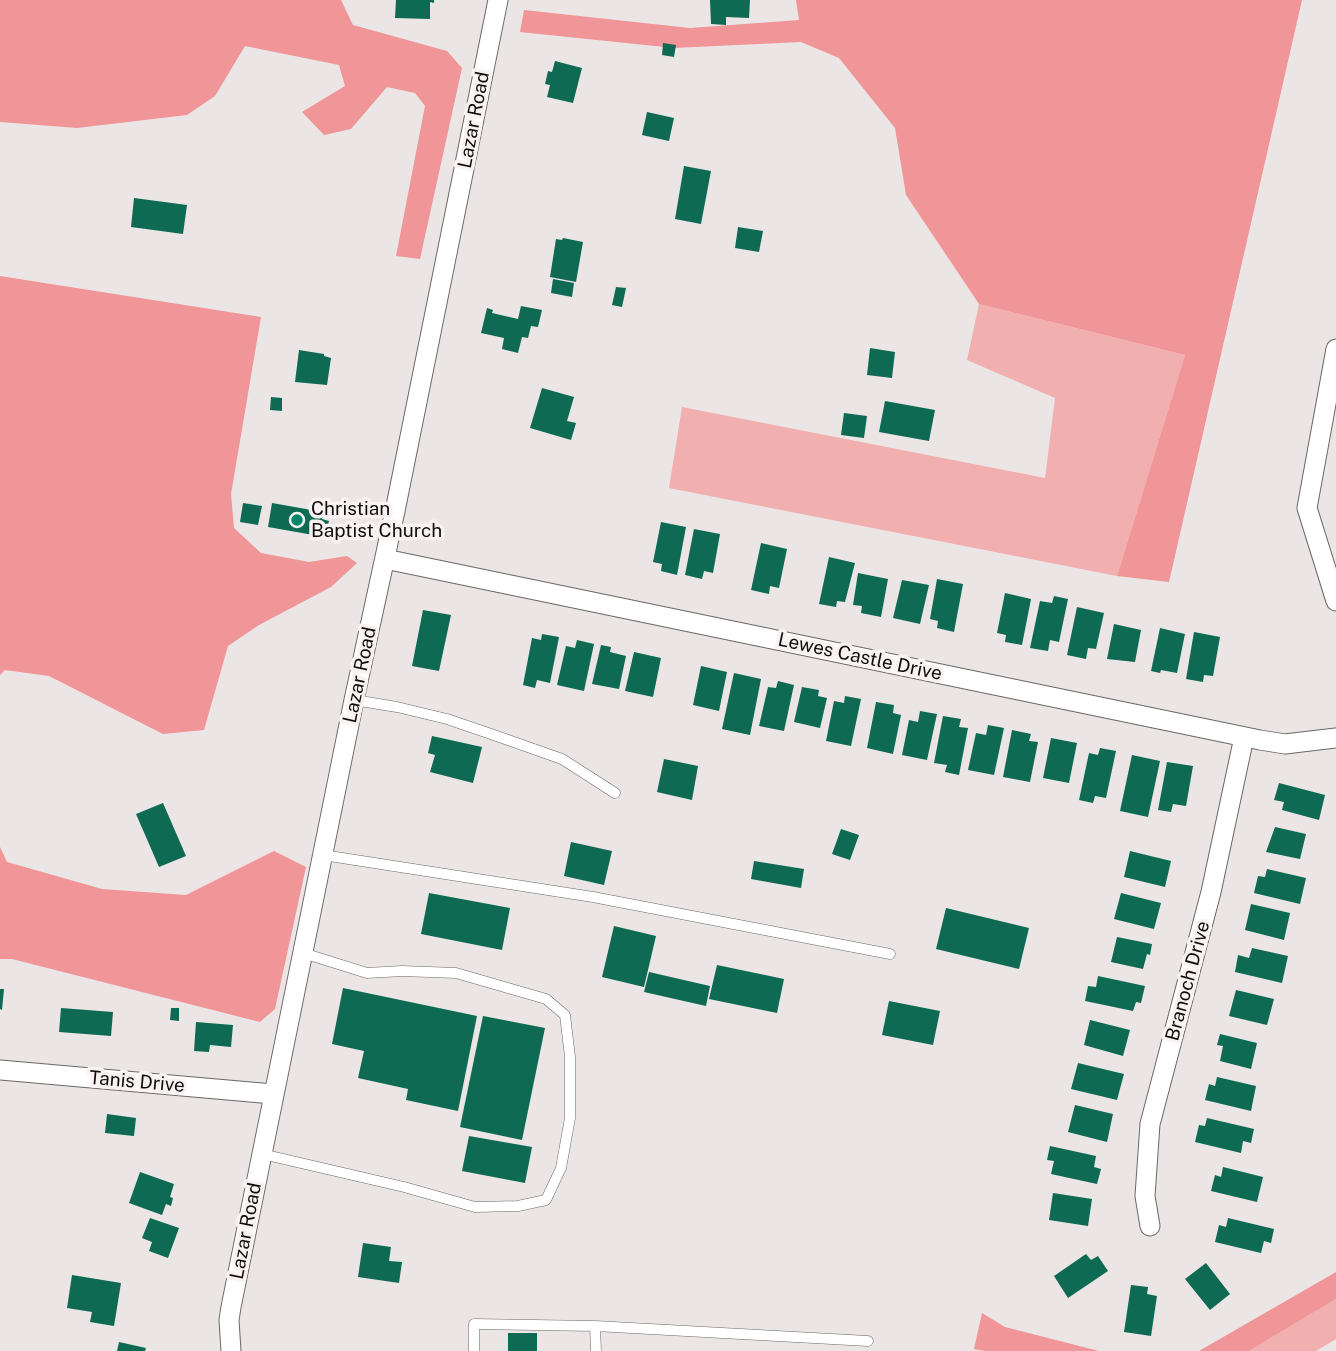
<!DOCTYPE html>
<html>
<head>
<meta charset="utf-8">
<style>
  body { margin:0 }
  canvas { display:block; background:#ebe5e5 }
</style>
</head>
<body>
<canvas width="1336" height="1351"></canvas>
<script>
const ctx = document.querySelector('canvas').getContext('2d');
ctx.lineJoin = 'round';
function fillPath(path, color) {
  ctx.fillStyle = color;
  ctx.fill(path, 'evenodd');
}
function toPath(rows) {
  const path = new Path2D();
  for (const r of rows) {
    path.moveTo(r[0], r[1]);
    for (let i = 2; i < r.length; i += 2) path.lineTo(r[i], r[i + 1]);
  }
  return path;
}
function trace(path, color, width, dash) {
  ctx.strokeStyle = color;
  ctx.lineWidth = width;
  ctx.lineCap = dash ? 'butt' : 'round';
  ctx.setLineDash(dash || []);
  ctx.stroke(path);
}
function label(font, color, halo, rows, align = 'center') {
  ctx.font = font + ' "Public Sans",sans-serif';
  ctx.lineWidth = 7;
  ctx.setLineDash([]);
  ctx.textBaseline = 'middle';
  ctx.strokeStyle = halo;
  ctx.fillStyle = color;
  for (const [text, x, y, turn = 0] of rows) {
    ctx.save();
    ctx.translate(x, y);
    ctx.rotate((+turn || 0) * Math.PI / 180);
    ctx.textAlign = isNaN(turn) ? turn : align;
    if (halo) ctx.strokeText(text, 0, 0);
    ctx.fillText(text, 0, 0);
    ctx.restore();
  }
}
fillPath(toPath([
  [979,304,1185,355,1117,576,669,488,682,407,1045,478,1055,398,967,360],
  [1336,1299,1336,1339,1316,1351,1249,1351]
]), '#f2afb0');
fillPath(toPath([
  [0,0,341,0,353,25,447,51,462,68,420,259,396,256,425,106,415,93,387,87,351,129,324,135,302,112,345,86,339,65,245,46,215,96,187,115,77,128,0,122],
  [796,0,1302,0,1169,582,1117,576,1185,355,979,304,906,195,895,128,839,58,801,42,674,48,520,32,524,10,690,28,799,20],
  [0,276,261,317,231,494,234,528,261,553,309,562,347,556,357,563,331,587,259,625,228,646,204,730,163,734,49,676,5,670,0,675],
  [0,847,7,862,102,889,186,895,274,851,306,867,275,1009,260,1022,12,959,0,959],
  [1336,1272,1336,1299,1249,1351,1199,1351],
  [982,1313,1005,1327,1099,1351,985,1351,974,1349]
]), '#f09598');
trace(toPath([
  [0,66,15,18,31,0]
]), '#f09598', 5);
fillPath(toPath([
  [396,0,434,0,434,3,430,2,430,19,395,18],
  [710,0,750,0,749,18,726,17,726,25,711,24],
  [663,43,676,45,674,57,662,55],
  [555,61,582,68,573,103,547,97,550,85,545,84,548,71,552,72],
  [647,112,674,118,669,141,642,135],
  [684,166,711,171,701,224,675,219],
  [134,198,187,205,183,234,131,227],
  [738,227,763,231,759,252,735,248],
  [563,238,583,242,576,282,550,277,556,239,562,240],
  [553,279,574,283,572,297,551,293],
  [616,287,626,288,622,307,612,305],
  [521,306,542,310,538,327,531,326,528,338,522,337,518,353,502,349,504,338,481,333,487,308,493,310,492,313,518,319],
  [870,348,895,352,892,378,867,375],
  [299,350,324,354,324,356,331,358,327,385,295,382],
  [542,388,574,397,567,421,576,423,571,440,530,428],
  [271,397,282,398,282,411,270,410],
  [885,401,935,410,929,441,879,432],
  [844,413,867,416,864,438,841,435],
  [243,503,262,506,258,525,240,522],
  [272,503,323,512,322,519,329,521,327,530,320,529,319,536,268,527],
  [661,522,686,527,677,575,661,571,662,564,653,562],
  [694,529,720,534,713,573,704,571,702,579,685,575],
  [761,543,787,549,779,588,770,586,769,594,751,590],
  [829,557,855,563,845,602,837,601,836,607,819,604],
  [858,573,888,579,881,617,861,613,862,606,853,605],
  [937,579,963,584,954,632,937,628,938,621,930,619],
  [902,580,929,585,920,624,893,618],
  [1005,593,1031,599,1022,645,1005,642,1006,635,997,633],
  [1054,596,1068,599,1059,642,1050,640,1048,651,1030,648,1040,601,1052,603],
  [1077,607,1104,613,1096,649,1088,648,1086,659,1067,655],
  [423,610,451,615,439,671,412,666],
  [1114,624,1141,630,1135,662,1107,659],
  [1160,628,1185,634,1177,673,1161,670,1160,673,1151,671],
  [1194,632,1220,637,1213,676,1204,675,1203,682,1186,679],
  [542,634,559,637,550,683,537,680,535,688,523,685,532,638,541,640],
  [577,640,594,644,584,691,557,685,566,646,575,648],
  [601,645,611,647,610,652,626,656,619,689,592,684],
  [634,652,661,658,653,697,625,691],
  [701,666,727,672,719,711,693,705],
  [734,673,761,679,750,735,722,729],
  [778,681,794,685,784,731,759,726,768,687,776,688],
  [802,687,819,690,818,696,827,698,820,728,794,722],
  [845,696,861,699,851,746,826,741,834,701,844,703],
  [876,702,894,705,893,713,901,715,893,754,867,748],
  [920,711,937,714,927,760,902,755,909,720,918,722],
  [943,716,961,719,959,727,968,728,959,775,945,772,947,765,934,763],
  [988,725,1004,728,994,775,968,770,976,733,986,735],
  [1012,730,1031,734,1029,741,1038,742,1030,782,1003,777],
  [432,736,482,747,473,783,430,772,435,755,428,753],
  [1051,738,1077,743,1069,783,1043,778],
  [1100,748,1116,751,1106,798,1095,796,1093,803,1079,800,1089,753,1098,755],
  [1132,755,1160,761,1148,817,1120,811],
  [664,759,698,766,692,800,657,792],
  [1167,762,1193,766,1186,806,1173,804,1171,812,1158,810],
  [1279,783,1325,795,1319,820,1282,810,1284,802,1274,800],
  [163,803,186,856,159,867,136,814],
  [1275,827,1306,834,1300,859,1266,852],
  [841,829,859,835,850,860,832,854],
  [571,842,612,851,604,885,564,876],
  [1130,851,1171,861,1165,887,1124,877],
  [754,861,804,869,801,888,751,879],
  [1267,869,1306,878,1300,904,1254,893,1258,876,1265,877],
  [429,893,510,908,502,950,421,934],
  [1121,893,1161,903,1154,929,1114,919],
  [1251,904,1290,913,1284,940,1245,930],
  [946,908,1029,928,1019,969,936,949],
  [614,926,656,936,644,987,602,977],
  [1117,937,1152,944,1150,955,1147,954,1143,969,1111,962],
  [1252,948,1288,956,1282,983,1235,972,1238,955,1249,958],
  [717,965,784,979,777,1013,709,999],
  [649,972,710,986,706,1006,644,992],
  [1098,976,1145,986,1141,1003,1136,1002,1133,1011,1085,1001,1088,986,1096,987],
  [343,988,477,1016,458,1111,406,1100,408,1089,358,1078,364,1051,332,1044],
  [0,989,4,989,2,1010,0,1009],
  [1236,990,1274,999,1267,1025,1229,1016],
  [889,1001,940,1011,933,1045,882,1035],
  [61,1008,113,1012,111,1036,59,1032],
  [171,1008,179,1008,179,1021,170,1020],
  [483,1016,545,1028,522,1140,460,1127],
  [1090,1020,1130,1030,1123,1056,1084,1045],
  [196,1022,233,1025,231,1047,210,1045,209,1052,194,1051],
  [1220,1034,1257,1043,1251,1069,1220,1061,1223,1046,1217,1045],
  [1078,1063,1124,1074,1117,1100,1071,1089],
  [1217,1077,1256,1086,1251,1111,1205,1100,1209,1084,1215,1086],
  [1075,1105,1113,1114,1107,1142,1068,1132],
  [107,1114,136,1118,134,1136,105,1133],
  [1207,1118,1254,1129,1251,1143,1243,1141,1241,1153,1195,1142,1199,1125,1205,1126],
  [469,1136,532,1147,525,1183,462,1171],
  [1050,1146,1096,1156,1094,1167,1101,1169,1097,1184,1051,1174,1054,1161,1047,1160],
  [1223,1167,1263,1177,1257,1202,1211,1191,1215,1175,1221,1177],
  [140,1172,174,1184,170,1197,173,1198,171,1206,166,1204,162,1215,129,1203],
  [1053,1193,1092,1199,1088,1226,1049,1220],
  [150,1218,179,1228,168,1258,149,1251,152,1242,142,1238],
  [1228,1218,1274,1229,1271,1243,1264,1241,1261,1253,1215,1242,1219,1225,1226,1227],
  [363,1243,391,1247,389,1261,402,1262,399,1283,358,1277],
  [1086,1254,1091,1260,1098,1256,1108,1271,1068,1298,1054,1276],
  [1206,1263,1230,1294,1210,1310,1185,1279],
  [72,1275,121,1283,114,1326,90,1322,92,1312,67,1308],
  [1131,1285,1148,1287,1147,1294,1157,1296,1151,1336,1124,1332],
  [508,1333,537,1333,537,1351,508,1351],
  [119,1342,146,1348,145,1351,117,1351]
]), '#0e6a53');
const service = toPath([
  [354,700,397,707,447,719,491,734,562,759,615,793],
  [323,855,593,897,890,954],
  [262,1154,404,1187,475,1207,518,1206,546,1200,561,1168,570,1118,570,1057,565,1015,546,999,456,973,402,971,367,973,303,953],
  [595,1326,596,1351],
  [474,1351,474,1324,595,1326,868,1341]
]);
const minor = toPath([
  [1336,349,1307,508,1336,601],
  [385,559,1260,740,1285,744,1336,738],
  [0,1070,273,1094],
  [1150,1226,1145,1196,1150,1124,1211,892,1244,737],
  [231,1351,229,1320,231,1307,354,700,395,511,498,0]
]);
trace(service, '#6d6767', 11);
trace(minor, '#6d6767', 21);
trace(service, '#fff', 10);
trace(minor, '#fff', 19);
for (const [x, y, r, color] of [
  [297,520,7,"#048669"]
]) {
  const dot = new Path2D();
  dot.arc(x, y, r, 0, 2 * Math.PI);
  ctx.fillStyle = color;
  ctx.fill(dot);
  trace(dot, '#f9f2f2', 2.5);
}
label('19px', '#0f0d0d', '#f9f2f2', [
  ["Lazar Road",474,120,-79],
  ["Lewes Castle Drive",860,657,12],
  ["Lazar Road",360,675,-78],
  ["Branoch Drive",1188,981,-75],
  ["Tanis Drive",137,1082,5],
  ["Lazar Road",246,1231,-79]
]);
label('19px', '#0f0d0d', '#f9f2f2', [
  ["Christian",311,509],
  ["Baptist Church",311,531]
], 'left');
</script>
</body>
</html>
